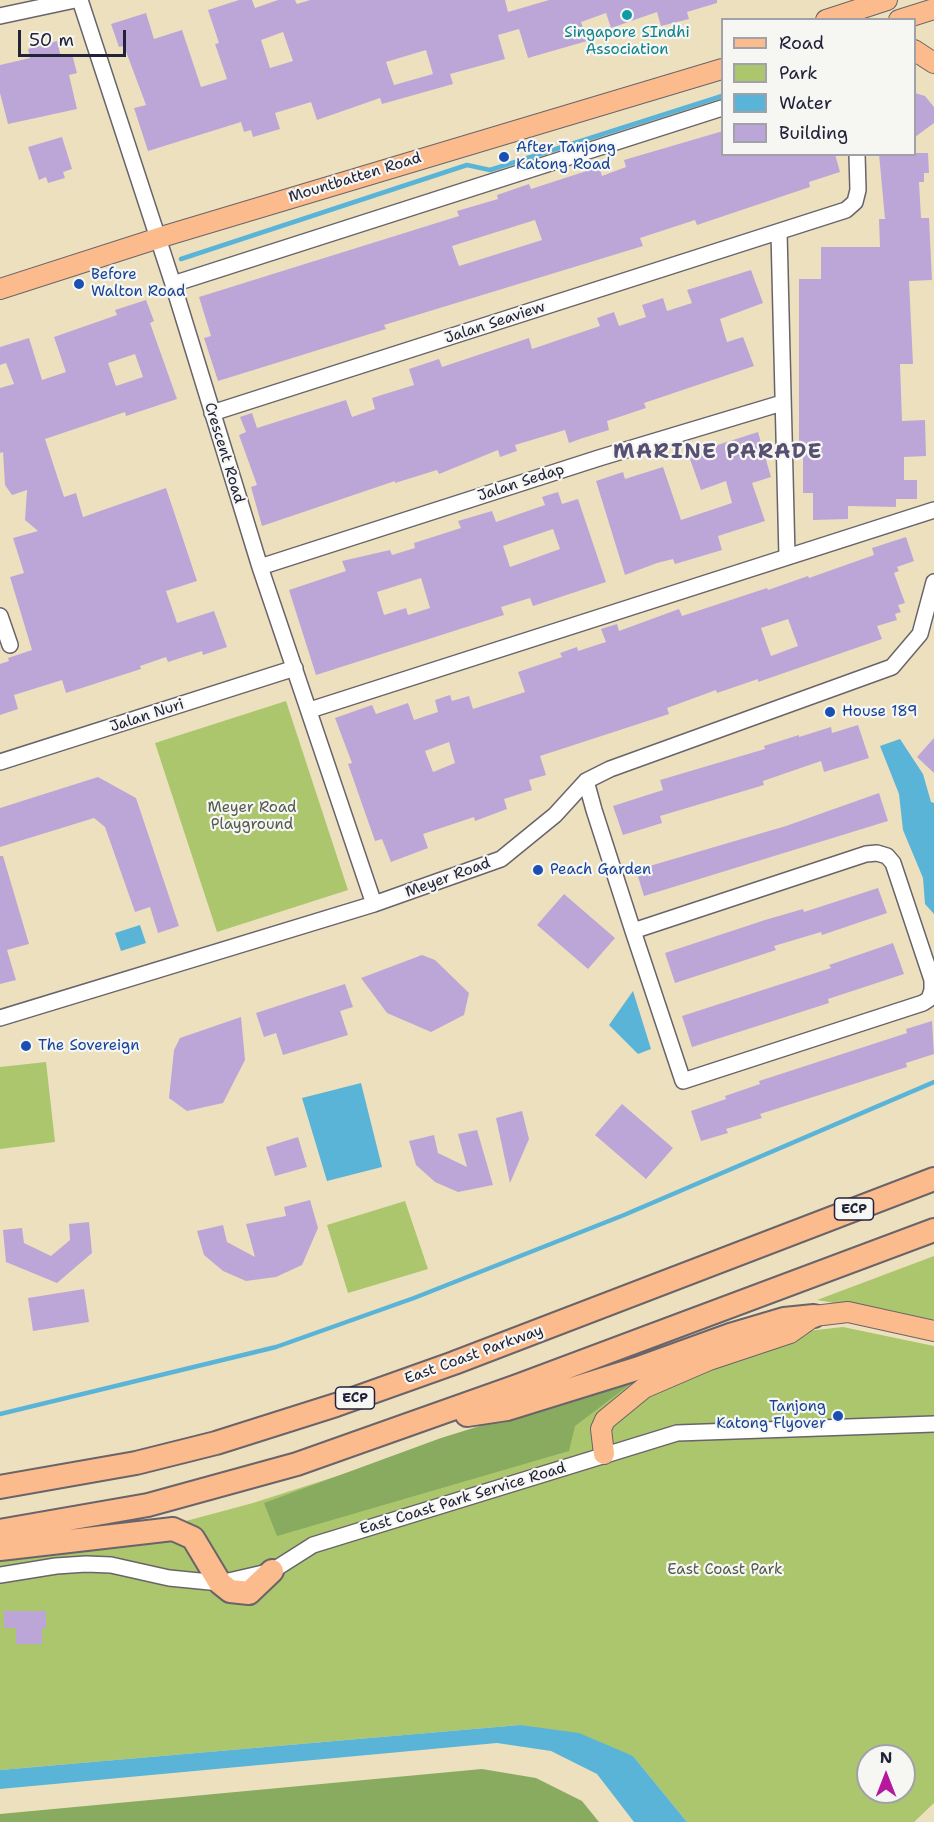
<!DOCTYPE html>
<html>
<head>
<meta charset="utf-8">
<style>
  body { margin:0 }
  #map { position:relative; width:934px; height:1822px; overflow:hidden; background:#ede0bf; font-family:"Shantell Sans",sans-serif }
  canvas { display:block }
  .legend { position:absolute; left:721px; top:18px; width:195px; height:138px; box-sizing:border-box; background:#f6f6f2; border:2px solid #a1a1a9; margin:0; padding:8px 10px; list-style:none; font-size:18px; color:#22223b }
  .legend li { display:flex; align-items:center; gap:12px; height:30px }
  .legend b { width:30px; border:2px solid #a1a1a9 }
  .north { position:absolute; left:856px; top:1744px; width:60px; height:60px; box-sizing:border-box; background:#f6f6f2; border:2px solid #a1a1a9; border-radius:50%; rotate:0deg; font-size:16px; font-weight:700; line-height:24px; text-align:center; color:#22223b }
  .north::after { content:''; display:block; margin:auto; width:21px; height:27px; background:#b5179e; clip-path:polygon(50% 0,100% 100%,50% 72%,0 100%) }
  .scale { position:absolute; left:18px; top:30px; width:108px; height:27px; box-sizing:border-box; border:3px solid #22223b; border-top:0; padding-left:8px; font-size:18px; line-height:21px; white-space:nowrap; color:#22223b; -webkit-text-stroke:4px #f6f6f2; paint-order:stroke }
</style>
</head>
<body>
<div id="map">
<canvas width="934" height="1822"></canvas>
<ul class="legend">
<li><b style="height:8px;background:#fbbb8d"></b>Road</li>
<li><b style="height:16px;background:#abc66c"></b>Park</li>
<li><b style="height:16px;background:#5ab4d8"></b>Water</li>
<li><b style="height:16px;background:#bca6d7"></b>Building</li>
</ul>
<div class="north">N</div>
<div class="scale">50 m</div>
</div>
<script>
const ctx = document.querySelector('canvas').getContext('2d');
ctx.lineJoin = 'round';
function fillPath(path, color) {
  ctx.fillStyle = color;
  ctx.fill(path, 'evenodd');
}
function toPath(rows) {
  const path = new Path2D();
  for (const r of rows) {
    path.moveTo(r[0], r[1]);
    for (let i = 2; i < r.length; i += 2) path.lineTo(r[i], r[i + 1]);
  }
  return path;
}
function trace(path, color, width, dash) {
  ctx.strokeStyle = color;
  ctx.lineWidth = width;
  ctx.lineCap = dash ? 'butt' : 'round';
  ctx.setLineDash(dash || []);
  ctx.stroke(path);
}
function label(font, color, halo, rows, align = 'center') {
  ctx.font = font + ' "Shantell Sans",sans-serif';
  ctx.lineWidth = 4.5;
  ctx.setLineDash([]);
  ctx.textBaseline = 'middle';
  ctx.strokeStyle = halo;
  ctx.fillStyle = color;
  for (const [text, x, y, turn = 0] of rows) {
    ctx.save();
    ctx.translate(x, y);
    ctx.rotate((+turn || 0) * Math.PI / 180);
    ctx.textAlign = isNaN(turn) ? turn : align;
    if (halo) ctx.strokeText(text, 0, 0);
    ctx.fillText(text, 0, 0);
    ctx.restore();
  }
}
fillPath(toPath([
  [286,701,348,890,217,932,155,743],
  [46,1062,55,1142,0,1149,0,1067],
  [405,1201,428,1269,348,1293,327,1225],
  [934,1256,934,1320,817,1300],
  [843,1327,934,1346,934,1803,914,1822,687,1822,633,1756,520,1725,0,1770,0,1553,171,1525,253,1503,780,1334],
  [868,1756,904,1756,904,1792,868,1792]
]), '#abc66c');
fillPath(toPath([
  [641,1376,575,1426,569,1451,277,1536,264,1503,441,1438],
  [482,1769,536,1778,582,1801,599,1822,0,1822,0,1814]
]), '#88ab60');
fillPath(toPath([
  [900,739,923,774,931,802,934,803,934,914,925,904,923,878,903,830,899,794,880,746],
  [140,925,146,943,121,951,115,933],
  [633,991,651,1049,638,1054,609,1025],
  [361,1083,382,1167,327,1181,302,1098],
  [520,1725,579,1733,633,1756,687,1822,634,1822,597,1774,551,1751,497,1743,0,1789,0,1770]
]), '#5ab4d8');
trace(toPath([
  [181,259,467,165,490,170,722,96],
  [0,1414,276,1347,414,1298,624,1215,934,1082]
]), '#5ab4d8', 4.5);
fillPath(toPath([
  [239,0,252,0,255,8,278,0,295,0,297,4,310,0,505,0,508,12,549,0,717,0,717,3,687,12,689,19,661,26,657,12,611,28,606,13,581,22,587,41,528,58,519,29,498,35,505,59,450,74,453,84,382,104,380,98,317,120,311,102,275,113,280,129,253,137,251,130,244,132,241,122,148,151,134,108,146,105,124,46,119,47,111,24,146,13,154,39,182,30,201,87,227,79,215,44,219,43,208,10],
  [283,32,293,61,270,68,261,40],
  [426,50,433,74,394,85,386,62],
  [57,41,61,57,72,54,77,73,69,75,77,109,8,124,0,93,0,65,30,58,28,49],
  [915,93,925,96,934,107,934,123,915,137],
  [723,131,723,154,835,154,840,172,809,182,810,187,697,225,695,220,640,238,643,246,384,325,386,329,218,381,204,338,211,336,199,297,459,216,457,211,498,199,497,195,529,184,531,189,599,167,602,176,626,167,624,160],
  [535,220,542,240,459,266,452,246],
  [62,137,72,169,63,172,65,178,48,183,46,177,39,180,28,147],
  [915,153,928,153,929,173,924,173,924,182,919,182,921,218,929,218,932,280,909,281,913,364,900,364,902,421,925,420,926,456,904,457,904,480,917,480,917,499,896,499,896,507,848,506,848,519,813,520,813,493,803,493,803,444,799,444,799,279,821,279,821,247,880,247,879,219,885,219,879,154],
  [751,270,763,303,720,319,727,342,743,337,754,366,644,403,646,408,607,421,609,430,583,438,569,443,565,430,515,445,517,451,500,457,498,450,439,474,437,470,395,483,395,481,262,526,251,487,257,485,239,435,246,432,240,417,252,413,257,428,346,400,352,417,375,409,372,398,414,385,409,369,439,359,442,367,529,338,532,349,600,326,597,318,614,312,619,326,646,317,642,305,663,298,667,311,692,303,687,290],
  [146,300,154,321,150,323,177,399,126,416,125,412,45,439,64,497,76,493,83,517,166,488,197,581,166,591,177,623,214,611,227,647,203,655,202,651,168,662,166,657,140,666,141,669,66,693,62,680,14,695,18,709,0,715,0,664,9,661,8,658,32,650,10,577,24,573,13,538,38,531,25,520,27,490,12,495,5,485,3,452,0,453,0,388,14,384,6,363,0,365,0,347,29,338,42,380,66,372,54,337,117,315,115,310],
  [135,354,143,377,116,386,108,363],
  [758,432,771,477,752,483,765,521,718,536,722,550,675,564,673,559,657,563,625,575,596,481,623,472,625,479,663,467,681,520,732,503,726,481,701,490,686,448,703,442,705,449],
  [558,492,562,504,578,499,606,582,533,606,530,598,501,607,504,615,316,675,289,590,346,571,342,561,390,550,392,555,415,548,414,543,461,528,458,521,492,511,496,522,545,505,542,497],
  [553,529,560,549,510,567,503,546],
  [421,578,430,608,408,615,406,608,384,615,377,592],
  [906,537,914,561,897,567,899,571,894,573,905,603,898,605,901,612,895,614,897,620,877,626,882,639,758,682,758,679,717,693,716,690,667,708,669,714,540,756,546,775,529,780,532,790,504,799,507,809,475,821,474,817,423,834,428,848,391,862,382,839,375,841,348,764,352,763,335,718,372,705,376,714,408,703,414,720,438,712,435,700,450,695,452,701,469,696,473,709,525,692,518,672,562,657,560,653,577,647,578,651,606,642,601,629,617,624,619,631,679,609,682,616,767,588,768,590,808,576,809,578,874,555,872,548],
  [788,619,798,646,771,656,761,628],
  [449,742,455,763,433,772,425,751],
  [858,725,869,758,824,772,821,761,763,781,764,785,660,816,662,823,623,835,613,806,663,790,660,780,765,749,764,746,799,735,799,737,831,727,832,733],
  [934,738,934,773,917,757],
  [98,777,136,798,179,926,158,933,150,907,135,912,105,827,94,818,0,847,0,808],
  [879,793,888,821,644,896,636,870,786,826],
  [0,856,3,856,29,944,7,950,16,980,0,984],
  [878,888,887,913,822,935,821,932,774,946,776,950,675,983,665,953,765,920,803,909,804,912],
  [564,894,615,938,588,969,537,925],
  [893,943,904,974,828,999,829,1003,692,1047,682,1016,831,968,829,965],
  [422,955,435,960,469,993,464,1015,431,1032,387,1013,361,978],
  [345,984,353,1007,340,1011,348,1035,283,1055,276,1033,264,1037,256,1013],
  [241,1017,245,1060,223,1103,187,1111,169,1098,174,1050,180,1038],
  [932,1021,934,1054,906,1063,907,1067,760,1114,762,1118,726,1129,728,1133,701,1141,691,1111,726,1099,725,1096,760,1084,759,1081,907,1033,906,1029],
  [622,1104,673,1148,646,1179,595,1135],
  [522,1111,529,1139,510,1183,496,1118],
  [477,1130,493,1185,458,1192,435,1182,416,1165,409,1141,434,1135,438,1153,467,1167,458,1134],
  [298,1137,307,1167,275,1176,266,1147],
  [310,1200,318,1228,302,1265,276,1277,246,1281,223,1271,204,1255,197,1231,223,1225,227,1242,255,1257,246,1224,286,1216,284,1207],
  [89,1222,92,1253,57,1283,6,1262,3,1230,22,1228,24,1243,51,1256,70,1240,69,1224],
  [84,1289,89,1322,33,1331,28,1298],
  [4,1611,46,1611,46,1628,42,1628,42,1644,16,1644,16,1628,4,1628]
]), '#bca6d7');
const minor = toPath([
  [80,0,173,284,260,567,374,904],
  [0,16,75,0],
  [779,232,787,557],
  [173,284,722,108],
  [212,413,846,210,855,202,858,190,857,154],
  [260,567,599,458,782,403],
  [0,616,10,645],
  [310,710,934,510],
  [0,762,295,668],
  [586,781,594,810,633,931,683,1081,923,1003,929,999,932,990,932,980,893,863,887,856,877,853,866,854,633,931],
  [0,1018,374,904,501,859,555,815,586,781,610,769,892,667,920,634,934,582],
  [0,1575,56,1566,86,1564,111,1565,169,1578,220,1583,272,1571,313,1545,677,1433,934,1424]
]);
const major = toPath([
  [826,20,887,0],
  [899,20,934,9],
  [914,50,934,63],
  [0,289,168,235,722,69],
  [604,1454,601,1429,605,1420,644,1388,709,1360,790,1333,814,1316,848,1312,934,1331]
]);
const highway = toPath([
  [467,1415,507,1409,636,1369,730,1335,784,1319,814,1316],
  [0,1487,136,1463,216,1443,336,1405,454,1363,934,1179],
  [0,1531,148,1505,297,1464,517,1386,934,1230],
  [0,1549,173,1529,193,1538,220,1583,230,1591,249,1593,272,1571]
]);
trace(minor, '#696469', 18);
trace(major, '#696469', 22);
trace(highway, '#696469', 26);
trace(minor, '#fff', 15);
trace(major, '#fbbb8d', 20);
trace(highway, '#fbbb8d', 22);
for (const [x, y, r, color] of [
  [627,15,6,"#0f9aa8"],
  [504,157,6,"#1a4fb4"],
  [79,284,6,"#1a4fb4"],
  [830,712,6,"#1a4fb4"],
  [538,870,6,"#1a4fb4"],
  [26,1046,6,"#1a4fb4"],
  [838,1416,6,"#1a4fb4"]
]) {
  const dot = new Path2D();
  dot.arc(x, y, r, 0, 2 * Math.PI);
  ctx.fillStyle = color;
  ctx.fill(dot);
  trace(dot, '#f6f6f2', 2);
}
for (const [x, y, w] of [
  [854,1209,39],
  [355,1398,39]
]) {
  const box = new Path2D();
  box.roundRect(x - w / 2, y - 11, w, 22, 4.5);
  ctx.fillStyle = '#f6f6f2';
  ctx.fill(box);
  trace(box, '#22223b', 1.5);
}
label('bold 14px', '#22223b', null, [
  ["ECP",854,1209],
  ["ECP",355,1398]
]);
label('15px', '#0d838f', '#f6f6f2', [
  ["Singapore SIndhi",627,33],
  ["Association",627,50]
]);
label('15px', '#164399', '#f6f6f2', [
  ["After Tanjong",516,148],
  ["Katong Road",516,165],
  ["Before",91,275],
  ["Walton Road",91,292],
  ["House 189",842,712],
  ["Peach Garden",550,870],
  ["The Sovereign",38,1046],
  ["Tanjong",826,1407,"right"],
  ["Katong Flyover",826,1424,"right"]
], 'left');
label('15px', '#22223b', '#f6f6f2', [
  ["Mountbatten Road",355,178,-17],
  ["Jalan Seaview",495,323,-18],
  ["Crescent Road",224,453,73],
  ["Jalan Sedap",521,483,-18],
  ["Jalan Nuri",147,716,-18],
  ["Meyer Road",448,878,-20],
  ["East Coast Parkway",474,1355,-20],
  ["East Coast Park Service Road",463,1499,-17]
]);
label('15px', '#525b4c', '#f6f6f2', [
  ["Meyer Road",252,808],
  ["Playground",252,825],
  ["East Coast Park",725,1570]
]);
ctx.letterSpacing = '1.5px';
label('bold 21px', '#585072', '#f6f6f2', [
  ["MARINE PARADE",718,453]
]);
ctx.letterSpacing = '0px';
</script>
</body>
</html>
